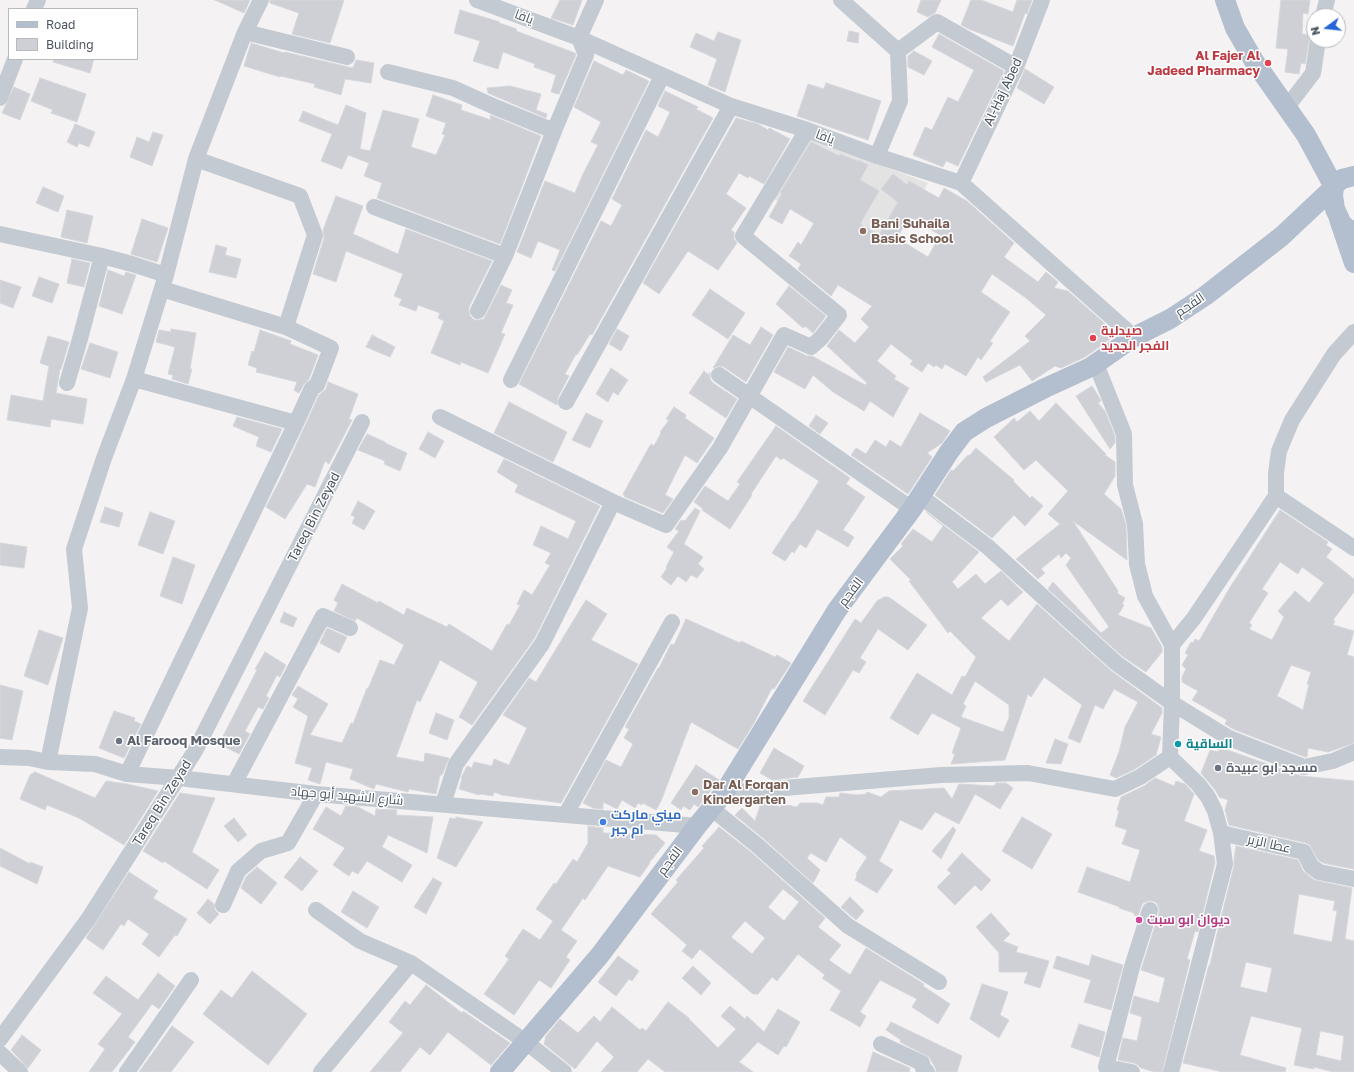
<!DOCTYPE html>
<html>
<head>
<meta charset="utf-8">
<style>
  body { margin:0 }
  #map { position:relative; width:1354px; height:1072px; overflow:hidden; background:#f4f2f2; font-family:"Golos Text",sans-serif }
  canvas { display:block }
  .legend { position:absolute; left:8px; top:8px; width:130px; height:52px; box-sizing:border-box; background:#fff; border:1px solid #b7babf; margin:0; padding:5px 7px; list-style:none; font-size:12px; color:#4a535e }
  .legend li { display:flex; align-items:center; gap:8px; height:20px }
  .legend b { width:20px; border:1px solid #b7babf }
  .north { position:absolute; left:1306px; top:8px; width:40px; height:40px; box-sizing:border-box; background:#fff; border:1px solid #b7babf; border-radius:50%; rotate:255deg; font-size:11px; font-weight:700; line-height:16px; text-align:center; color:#4a535e }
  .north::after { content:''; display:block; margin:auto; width:14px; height:18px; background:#2665d9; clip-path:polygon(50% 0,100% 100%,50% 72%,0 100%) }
</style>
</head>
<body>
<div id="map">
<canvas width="1354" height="1072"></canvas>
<ul class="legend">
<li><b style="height:5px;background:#b3bece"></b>Road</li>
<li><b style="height:11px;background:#cfd0d5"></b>Building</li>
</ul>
<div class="north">N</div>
</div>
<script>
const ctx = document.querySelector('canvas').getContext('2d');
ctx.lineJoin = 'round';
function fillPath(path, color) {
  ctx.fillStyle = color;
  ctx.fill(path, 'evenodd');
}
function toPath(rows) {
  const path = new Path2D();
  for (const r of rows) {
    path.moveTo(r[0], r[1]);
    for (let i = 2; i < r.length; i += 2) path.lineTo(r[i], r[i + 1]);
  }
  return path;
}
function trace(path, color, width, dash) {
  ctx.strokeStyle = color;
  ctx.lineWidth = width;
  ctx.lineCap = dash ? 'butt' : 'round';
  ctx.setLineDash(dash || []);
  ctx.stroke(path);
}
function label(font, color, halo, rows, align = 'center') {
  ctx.font = font + ' "Golos Text",Cairo,sans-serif';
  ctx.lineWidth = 3;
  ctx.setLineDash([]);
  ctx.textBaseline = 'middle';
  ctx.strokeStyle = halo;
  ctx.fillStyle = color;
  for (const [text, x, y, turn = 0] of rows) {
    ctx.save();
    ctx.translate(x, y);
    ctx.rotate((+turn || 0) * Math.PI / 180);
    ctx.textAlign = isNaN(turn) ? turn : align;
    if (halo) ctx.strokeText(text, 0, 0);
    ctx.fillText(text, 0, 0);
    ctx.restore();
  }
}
fillPath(toPath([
  [803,136,928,183,881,266,769,196]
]), '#e4e3e3');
const building = toPath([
  [215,0,250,0,244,13,215,0],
  [270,0,344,0,330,43,292,34,299,13,270,3,270,0],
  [560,0,582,0,573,25,551,18,560,0],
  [921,0,941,0,935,13,928,17,917,12,921,0],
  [971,0,981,0,1013,12,1017,0,1032,0,1027,14,1025,13,1013,46,969,29,961,25,971,0],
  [1281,0,1310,0,1308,14,1303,13,1302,34,1310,35,1305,64,1301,63,1299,74,1285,72,1288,49,1276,48,1281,0],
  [460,10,500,22,499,23,517,29,516,31,575,53,576,55,559,94,551,92,556,75,534,67,535,64,503,52,498,69,473,61,480,41,454,33,460,10],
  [849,31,859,33,858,43,847,41,849,31],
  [718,32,741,40,725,92,708,85,717,59,690,47,696,33,714,41,718,32],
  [939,34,1004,71,958,166,946,161,943,167,913,155,925,127,932,130,948,97,958,102,974,70,932,47,939,34],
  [251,43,284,53,285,52,353,68,356,60,374,63,371,83,345,79,341,95,314,87,315,84,281,76,280,77,244,66,251,43],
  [914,51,932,61,924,75,908,67,908,56,914,51],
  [54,59,94,59,90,73,53,62,54,59],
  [594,61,623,75,626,70,649,81,555,271,552,270,560,250,538,241,531,258,517,252,545,181,575,193,583,174,598,145,591,142,601,122,574,107,594,61],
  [1025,69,1054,87,1044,104,1017,88,1025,69],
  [40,78,86,94,77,122,51,113,53,110,31,101,40,78],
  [826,83,881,101,868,140,797,116,808,84,824,89,826,83],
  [510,86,541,94,536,110,547,114,546,118,488,93,487,88,510,86],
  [14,87,30,94,20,120,2,113,14,87],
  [665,91,698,107,696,109,713,118,592,335,590,334,577,355,576,354,565,374,569,376,558,397,557,405,519,384,601,221,611,226,622,205,612,199,646,130,658,137,670,112,658,106,665,91],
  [433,95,462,105,461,110,491,120,490,115,541,136,500,244,377,198,382,183,364,176,369,163,348,155,342,169,321,161,332,134,299,121,303,111,338,125,346,105,366,113,360,149,370,151,383,110,419,119,411,147,436,155,445,135,442,134,446,123,426,116,433,95],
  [736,118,758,124,768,130,769,128,771,129,790,139,764,184,749,176,748,178,739,173,726,194,746,208,731,230,734,232,734,239,737,243,718,270,688,251,659,294,643,283,736,118],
  [75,124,95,132,89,147,79,143,77,147,67,142,75,124],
  [153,132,163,135,152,166,130,157,137,137,149,142,153,132],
  [811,142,839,156,840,154,857,161,858,160,868,165,860,180,879,191,860,224,879,235,898,202,881,189,893,174,907,185,909,181,939,198,944,188,967,201,1014,243,1004,257,1038,282,1046,272,1058,282,1054,288,1068,291,1103,322,1112,332,1113,337,1085,357,1061,368,1055,366,1032,381,1020,365,986,382,983,377,1030,341,1025,336,1046,315,1026,298,992,274,981,292,1010,312,990,341,993,343,981,360,978,357,966,376,945,364,942,369,936,365,934,367,928,363,922,372,910,364,913,361,891,344,877,361,896,376,894,379,909,388,893,417,870,401,864,411,833,392,813,375,805,389,774,372,788,347,807,356,812,356,865,385,867,383,827,346,839,330,855,343,869,327,861,319,872,306,838,285,831,296,798,269,801,264,789,256,798,242,801,245,814,223,790,209,782,224,769,217,782,194,780,193,811,142],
  [909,217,940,235,928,257,897,238,909,217],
  [43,187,64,196,58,212,36,203,43,187],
  [336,196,363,206,353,234,398,254,406,229,492,261,469,307,469,311,470,316,474,320,479,320,484,319,501,285,512,290,506,303,513,305,501,333,505,334,488,373,461,362,460,365,431,353,444,321,438,318,440,313,418,305,416,311,399,305,402,299,394,296,403,274,346,251,336,282,313,274,324,238,323,230,336,196],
  [67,210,93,216,87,243,61,237,67,210],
  [142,219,168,228,157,262,131,254,142,219],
  [216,245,227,248,225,255,241,259,236,278,209,272,216,245],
  [72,259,90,263,84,287,67,283,72,259],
  [108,270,124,276,126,272,136,275,122,314,99,306,108,270],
  [39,277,59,284,52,303,32,296,39,277],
  [0,280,21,287,13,308,0,303,0,280],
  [789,286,826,316,813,333,805,326,803,328,776,304,789,286],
  [710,289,745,313,728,339,692,315,710,289],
  [761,327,773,335,746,382,724,367,719,366,713,368,733,335,750,345,761,327],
  [171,329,196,333,190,369,192,369,188,384,172,379,173,375,168,374,175,347,156,342,159,330,171,332,171,329],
  [617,329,629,336,621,351,609,344,617,329],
  [260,330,291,341,290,344,318,355,309,379,304,384,299,393,294,390,297,382,256,372,257,368,248,365,252,351,254,352,260,330],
  [372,335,395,347,390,357,366,347,372,335],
  [48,336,69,342,61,369,60,369,56,393,87,399,83,424,51,419,50,427,7,420,11,395,43,401,49,366,40,363,48,336],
  [90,343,118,352,110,378,81,369,90,343],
  [611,368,628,380,618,395,613,392,608,402,596,394,611,368],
  [704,371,709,375,710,372,710,379,713,383,737,399,726,418,689,393,704,371],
  [328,382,358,394,349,419,352,420,329,464,325,461,315,487,307,484,285,519,266,507,282,476,319,395,326,389,328,382],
  [1092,386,1099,397,1101,401,1098,403,1105,411,1115,436,1115,443,1110,449,1076,396,1092,386],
  [509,402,567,432,553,462,494,433,509,402],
  [1056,403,1106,454,1105,455,1115,462,1115,476,1104,494,1121,509,1126,525,1127,560,1073,521,1118,591,1117,593,1125,598,1122,604,1124,605,1118,615,1151,628,1162,647,1162,652,1146,672,1122,656,1048,589,1053,582,1101,633,1109,627,1066,565,1071,558,1066,553,1061,558,1059,554,1041,569,1045,573,1038,579,1016,559,1060,524,1048,514,1068,491,1036,460,1024,470,994,437,1014,418,1017,422,1030,411,1039,421,1056,403],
  [674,407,686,415,685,418,714,438,697,463,685,455,665,495,673,499,663,513,625,497,623,494,648,449,651,444,654,446,661,433,660,432,669,420,666,419,674,407],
  [586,413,603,421,590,448,572,440,586,413],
  [920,413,950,431,942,443,927,453,932,457,908,494,851,455,856,448,866,454,875,440,886,447,890,440,901,447,920,413],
  [816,415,828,423,820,434,809,426,816,415],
  [237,417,282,429,271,452,256,446,259,437,233,426,237,417],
  [776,426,850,478,846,484,865,497,843,530,854,537,848,547,817,529,806,548,800,544,794,553,792,551,785,561,772,553,793,521,794,521,819,481,783,458,781,460,776,456,751,494,752,495,730,529,702,510,703,509,694,502,705,486,728,501,740,484,737,482,776,426],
  [428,432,444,441,435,458,419,449,428,432],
  [367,434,385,442,385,443,407,453,400,471,384,464,385,461,358,450,367,434],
  [976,448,1014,480,1013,481,1030,498,1032,496,1043,506,1025,526,1014,515,992,538,935,495,951,470,953,471,968,455,969,456,976,448],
  [504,459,600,506,534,639,472,725,459,717,478,682,440,660,420,702,417,700,396,757,424,762,425,753,449,758,442,775,440,775,436,794,409,789,408,792,376,784,374,789,350,779,353,769,326,762,320,784,308,780,312,768,295,763,308,716,293,707,298,699,292,695,298,686,328,704,310,735,342,743,351,723,353,724,367,688,368,689,380,660,394,665,404,645,357,618,355,621,334,611,338,603,334,600,342,584,378,603,379,601,404,615,407,608,447,627,449,624,492,651,507,624,509,625,520,605,517,604,524,590,532,595,550,565,545,563,551,553,533,545,541,526,568,539,576,521,515,492,518,485,497,472,504,459],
  [358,501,375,511,364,530,352,523,355,517,351,515,358,501],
  [105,507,123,513,119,527,100,522,105,507],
  [695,508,700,511,684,544,703,557,698,564,704,569,697,578,691,575,686,582,678,576,671,585,661,577,667,568,666,567,674,552,667,547,679,531,675,529,681,520,685,521,695,508],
  [1280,510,1328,542,1326,545,1332,549,1326,557,1354,579,1354,592,1333,620,1335,621,1333,625,1354,631,1347,655,1354,657,1354,743,1328,752,1308,748,1307,757,1305,757,1233,729,1225,724,1227,720,1192,700,1198,691,1182,682,1182,677,1186,669,1182,665,1188,655,1185,653,1191,642,1193,643,1195,639,1199,641,1229,589,1280,510],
  [1280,562,1298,574,1302,567,1324,583,1309,603,1295,591,1278,611,1284,617,1272,640,1249,629,1252,625,1249,623,1268,593,1262,589,1280,562],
  [1291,665,1311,672,1307,684,1309,684,1303,710,1277,696,1291,665],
  [150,512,175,521,163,554,138,545,150,512],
  [926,512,979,552,952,582,958,589,976,574,985,584,1001,571,1023,592,1008,606,1001,599,981,618,1009,641,1037,604,1110,670,1162,708,1162,713,1151,734,1161,737,1156,755,1135,769,1116,778,1110,775,1119,752,1125,727,1138,702,1114,689,1103,709,1095,705,1080,743,1068,738,1082,705,1044,677,1031,697,1028,694,1005,760,951,764,955,754,952,753,961,728,932,713,918,735,890,718,917,673,952,695,962,676,965,677,976,657,950,631,948,633,909,581,911,580,890,559,903,546,901,544,913,529,932,542,943,526,926,512],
  [975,681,1009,705,1009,718,1003,732,961,717,966,706,963,704,975,681],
  [0,543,27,547,24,568,0,565,0,543],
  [173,557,195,565,182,604,160,596,173,557],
  [884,597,888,597,893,600,927,625,908,650,878,629,860,658,866,662,859,673,853,670,825,715,803,701,855,619,861,623,877,601,884,597],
  [586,600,607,614,591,640,638,664,561,803,502,795,494,792,493,796,480,794,479,795,459,789,462,779,461,778,467,766,472,768,474,762,492,766,494,759,509,765,527,728,503,715,529,678,536,682,586,600],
  [284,612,297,618,293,627,280,622,284,612],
  [686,619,740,643,741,641,775,657,777,655,791,663,774,689,772,688,754,723,738,749,691,722,661,801,656,810,643,803,642,805,638,803,635,808,622,800,617,809,603,802,603,809,593,808,583,803,606,760,621,767,633,744,624,738,629,729,625,727,658,668,659,668,671,644,674,645,686,619],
  [327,628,347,637,339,653,320,643,327,628],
  [39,630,63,638,48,685,24,676,39,630],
  [265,652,286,665,280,677,277,675,266,696,269,698,263,709,258,707,245,731,250,734,239,754,219,744,257,670,255,669,265,652],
  [0,685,23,691,12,740,0,738,0,685],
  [114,711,135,718,134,721,141,724,124,758,99,748,114,711],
  [436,713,454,720,447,740,429,733,436,713],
  [1055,739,1068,744,1061,764,1046,763,1055,739],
  [1219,747,1301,776,1354,781,1354,869,1323,863,1318,860,1310,845,1306,843,1229,825,1225,810,1228,800,1219,797,1216,791,1201,773,1210,750,1218,752,1219,747],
  [774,748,804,766,798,777,772,780,760,773,774,748],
  [696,765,719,780,698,807,694,804,690,810,683,806,681,810,671,803,696,765],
  [35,772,95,798,106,781,127,784,158,791,124,845,79,818,47,805,45,810,20,799,30,775,35,772],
  [1155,778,1174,786,1176,781,1185,784,1194,794,1184,821,1207,830,1199,851,1214,856,1215,863,1198,932,1195,931,1187,959,1190,960,1162,1072,1155,1072,1141,1068,1138,1065,1134,1063,1118,1060,1123,1038,1137,1041,1142,1017,1130,1013,1134,996,1159,1003,1165,978,1141,970,1159,913,1159,908,1157,903,1153,901,1148,901,1143,903,1141,907,1138,916,1134,915,1134,913,1119,908,1120,907,1078,892,1087,867,1130,882,1140,850,1122,844,1127,830,1115,826,1119,811,1117,810,1121,797,1144,786,1155,778],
  [996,783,1006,783,1013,788,1000,809,975,794,959,824,935,812,922,830,900,820,879,861,893,870,877,893,855,880,857,876,856,874,867,857,840,837,826,862,811,853,807,858,820,870,813,883,764,839,735,815,742,808,755,821,762,800,780,807,782,804,797,807,800,803,818,803,823,805,826,797,839,797,840,793,857,795,866,794,867,792,881,797,889,791,944,788,952,799,959,784,994,786,996,783],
  [180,793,215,798,192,852,219,870,207,889,164,861,163,863,143,851,180,793],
  [346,806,358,807,375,816,376,809,397,810,396,815,433,817,427,853,388,835,382,847,412,865,402,882,367,861,358,874,352,871,349,876,333,865,345,848,313,829,326,807,341,816,346,806],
  [456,817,483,822,456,867,437,858,450,818,456,819,456,817],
  [1022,817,1052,834,1032,869,1002,851,1022,817],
  [234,818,247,835,238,842,224,826,234,818],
  [588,826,603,828,603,833,656,835,665,843,649,863,650,863,640,877,608,866,585,900,583,898,561,930,577,941,566,957,570,960,551,988,539,980,514,1015,484,994,509,959,505,956,523,929,540,940,553,921,536,909,554,883,556,884,573,859,577,862,588,843,588,826],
  [719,827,752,853,825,918,818,927,841,945,829,960,850,975,866,948,924,984,923,986,950,1004,938,1024,912,1007,917,999,880,980,860,1012,866,1016,860,1027,830,1010,841,991,822,978,825,975,798,954,777,981,772,977,758,994,753,994,700,949,692,959,682,951,687,945,651,914,678,882,676,880,704,848,702,846,719,827],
  [783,889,799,902,784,921,768,907,783,889],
  [745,921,765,938,752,954,731,937,745,921],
  [953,827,956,830,941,859,932,851,953,827],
  [1236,846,1298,860,1303,871,1314,880,1352,888,1345,939,1354,941,1354,1072,1333,1072,1314,1067,1314,1069,1294,1065,1302,1028,1251,1016,1240,1055,1286,1068,1285,1072,1223,1072,1183,1063,1209,965,1210,965,1216,938,1234,866,1234,859,1236,846],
  [1299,894,1335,901,1333,910,1337,911,1332,942,1293,934,1299,894],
  [1246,962,1272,968,1267,993,1240,987,1246,962],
  [1321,1031,1344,1036,1341,1061,1316,1055,1320,1032,1321,1031],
  [0,848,30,864,30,862,43,867,37,884,0,866,0,848],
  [962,853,991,880,981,891,975,885,955,905,937,887,951,873,947,870,962,853],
  [300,857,318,871,302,891,284,877,300,857],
  [257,867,277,883,261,904,241,888,246,877,257,867],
  [129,872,158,891,153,898,187,919,177,936,175,935,159,957,142,944,149,934,128,919,124,926,121,924,103,950,86,938,129,872],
  [433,878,442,883,426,914,414,907,433,878],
  [353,891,379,907,367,928,341,912,353,891],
  [850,897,864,911,856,920,841,907,850,897],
  [208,899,214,904,215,910,219,914,210,924,197,913,208,899],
  [991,913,1010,934,1003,941,1018,947,1016,952,1049,961,1040,988,1024,983,1028,972,999,972,999,953,976,927,991,913],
  [1092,955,1123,965,1111,1010,1084,1002,1091,980,1053,968,1057,956,1089,966,1092,955],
  [618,956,639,971,632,981,629,979,616,996,598,982,618,956],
  [693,966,711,983,701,995,682,978,693,966],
  [252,971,307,1014,268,1065,203,1014,221,990,232,998,252,971],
  [158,973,175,986,159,1009,152,1004,128,1037,135,1042,112,1072,89,1072,105,1049,98,1044,122,1014,93,993,106,976,138,1000,158,973],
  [982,984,1008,992,1000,1015,1009,1020,999,1038,970,1019,982,984],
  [426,985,462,1013,463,1011,510,1043,491,1065,448,1032,430,1055,420,1047,400,1072,370,1072,403,1033,389,1022,405,1001,410,1005,426,985],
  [668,1002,689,1018,689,1019,718,1048,736,1029,721,1016,730,1006,745,1019,747,1016,764,1032,778,1009,800,1022,786,1047,784,1046,778,1055,758,1042,739,1062,753,1072,665,1072,648,1059,637,1072,601,1072,614,1057,597,1041,575,1069,544,1044,546,1036,560,1019,578,1033,594,1016,600,1022,612,1007,640,1030,642,1028,646,1031,668,1002],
  [891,1022,962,1056,957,1072,936,1072,936,1069,929,1057,900,1042,901,1040,886,1030,891,1022],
  [1079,1024,1105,1032,1099,1057,1071,1047,1079,1024],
  [172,1026,194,1042,171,1072,139,1072,172,1026],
  [22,1035,41,1050,28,1068,11,1050,22,1035],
  [873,1052,910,1068,909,1072,867,1072,873,1052]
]);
fillPath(building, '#cfd0d5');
trace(building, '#d6d7dc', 1);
trace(toPath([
  [477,0,579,38,731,106,807,130,877,156,961,183,1134,337],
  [841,0,898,51,937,22,1016,67],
  [34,9,38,0],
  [1323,16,1327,0],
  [245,32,347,57],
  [388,72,453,88,495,107,554,131],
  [0,98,15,59],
  [1287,107,1313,73,1318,40],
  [877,156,900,101,898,51],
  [196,159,300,196,315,235,286,327],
  [961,183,1016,67,1042,0],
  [374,207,505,256],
  [0,234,102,256,132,264,166,275,196,159,245,32,261,0],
  [478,311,505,256,554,131,586,55,579,38,596,0],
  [1096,364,1124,434,1125,485,1135,524,1137,564,1145,596,1172,645],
  [719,375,912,509],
  [134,379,296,423],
  [511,380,662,76],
  [67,383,80,339,102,256],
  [566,402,731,106],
  [440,417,613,502,666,525,720,448,784,335,811,347,821,338,839,315,743,236,807,130],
  [920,496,988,547,1116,663,1172,703,1229,738,1304,767,1333,761,1354,752],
  [1276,496,1354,548],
  [0,757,29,758,48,762,95,764,127,774,179,778,316,794,697,826],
  [48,762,80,608,74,549,104,458,134,379,166,275],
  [127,774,296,423,312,388,317,385,331,348,286,327,162,289],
  [234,784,323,616,350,628],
  [724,793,941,775,1028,773,1115,789,1140,777,1170,757],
  [443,804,456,764,542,644,613,502],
  [711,808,758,846,848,926,939,982],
  [566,814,672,622],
  [1221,833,1304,852,1311,866,1319,872,1354,879],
  [223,905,238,871,261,851,288,843,316,794],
  [316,910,360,941,411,963,526,1042,564,1072],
  [0,1039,89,918,195,751,362,422],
  [881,1044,922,1063,923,1068,927,1072],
  [0,1053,20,1072],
  [127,1072,191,980],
  [321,1072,411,963],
  [1132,1072,1106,1067,1132,967,1150,910],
  [1171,1072,1225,864,1221,833,1215,811,1208,797,1198,784,1170,757,1172,703,1172,645,1194,618,1276,496,1276,473,1279,451,1292,420,1334,354,1354,332]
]), '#c3cad2', 16);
trace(toPath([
  [1354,176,1342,179,1337,183,1334,187,1333,196,1335,209,1342,224,1349,230,1354,230],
  [1339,219,1354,263],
  [500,1072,600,955,697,826,724,793,837,610,912,509,949,452,964,432,986,418,1045,388,1091,367,1134,337,1170,319,1205,296,1282,236,1334,187,1306,135,1254,61,1235,28,1225,0]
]), '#b3bece', 20);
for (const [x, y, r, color] of [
  [1268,63,4,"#e0444e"],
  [863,231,4,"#8d6e63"],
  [1093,338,4,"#e0444e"],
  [119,741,4,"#6b7280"],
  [1178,744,4,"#0f9aa8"],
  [1218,768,4,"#6b7280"],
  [695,792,4,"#8d6e63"],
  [603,822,4,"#3f7fe0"],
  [1139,920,4,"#d1479c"]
]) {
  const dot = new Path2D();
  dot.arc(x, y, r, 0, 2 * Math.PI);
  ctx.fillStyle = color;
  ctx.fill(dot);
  trace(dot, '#fff', 1.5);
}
label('13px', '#4a535e', '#fff', [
  ["يافا",524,17,20],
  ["Al-Haj Abed",1003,92,-65],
  ["يافا",825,137,20],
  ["الفجم",1190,305,-34],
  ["Tareq Bin Zeyad",314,517,-63],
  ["الفجم",851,592,-53],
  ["شارع الشهيد أبو جهاد",347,796,5],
  ["Tareq Bin Zeyad",162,803,-58],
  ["عطا الزير",1269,844,13],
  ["الفجم",670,861,-53]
]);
label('bold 13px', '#be3a42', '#fff', [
  ["Al Fajer Al",1260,56],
  ["Jadeed Pharmacy",1260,71],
  ["صيدلية",1101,331,"left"],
  ["الفجر الجديد",1101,346,"left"]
], 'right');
label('bold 13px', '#785e54', '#fff', [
  ["Bani Suhaila",871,224],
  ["Basic School",871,239],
  ["Dar Al Forqan",703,785],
  ["Kindergarten",703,800]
], 'left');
label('bold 13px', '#5b616d', '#fff', [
  ["Al Farooq Mosque",127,741],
  ["مسجد ابو عبيدة",1226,768]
], 'left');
label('bold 13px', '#0d838f', '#fff', [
  ["الساقية",1186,744]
], 'left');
label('bold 13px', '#366cbe', '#fff', [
  ["ميني ماركت",611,815],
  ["ام جبر",611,830]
], 'left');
label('bold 13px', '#b23c85', '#fff', [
  ["ديوان ابو سبت",1147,920]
], 'left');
</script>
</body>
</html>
